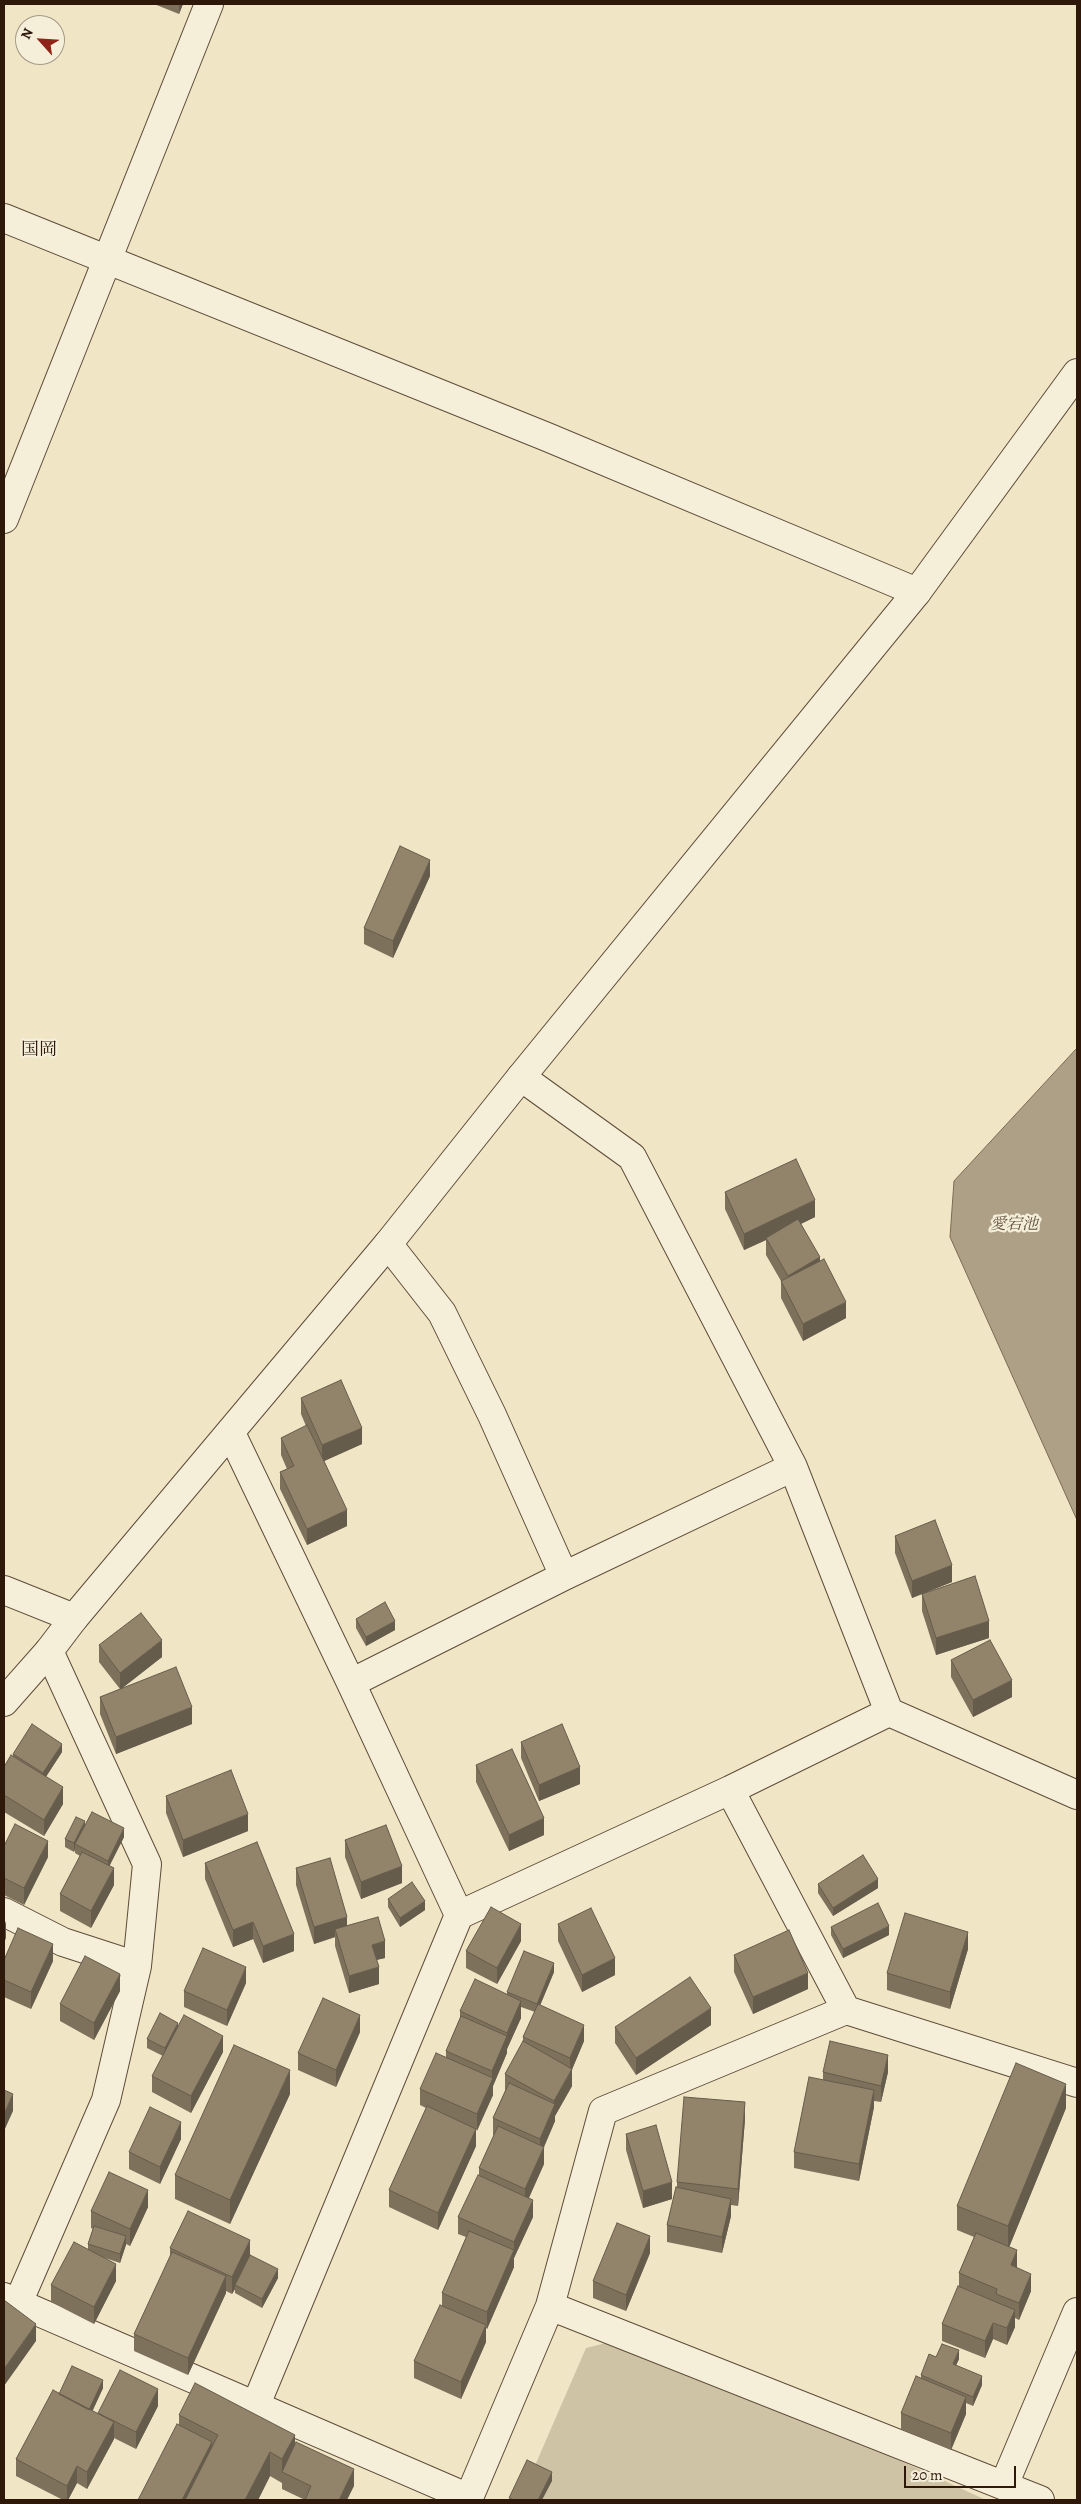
<!DOCTYPE html>
<html>
<head>
<meta charset="utf-8">
<style>
  body { margin:0 }
  #map { position:relative; width:1081px; height:2504px; overflow:hidden; background:#f0e6c6; font-family:Alegreya,serif }
  canvas { display:block }
  .frame { position:absolute; inset:0; border:5px solid #2d1809; pointer-events:none }
  .north { position:absolute; left:15px; top:15px; width:50px; height:50px; box-sizing:border-box; background:#f5efda; border:1px solid #a59986; border-radius:50%; rotate:296deg; font-size:14px; font-weight:700; line-height:20px; text-align:center; color:#2d1809 }
  .north::after { content:''; display:block; margin:auto; width:18px; height:22px; background:#8f2418; clip-path:polygon(50% 0,100% 100%,50% 72%,0 100%) }
  .scale { position:absolute; left:904px; top:2466px; width:112px; height:22px; box-sizing:border-box; border:2px solid #2d1809; border-top:0; padding-left:6px; font-size:15px; line-height:18px; white-space:nowrap; color:#2d1809; -webkit-text-stroke:4px #f5efda; paint-order:stroke }
</style>
</head>
<body>
<div id="map">
<canvas width="1081" height="2504"></canvas>
<div class="frame"></div>
<div class="north">N</div>
<div class="scale">20 m</div>
</div>
<script>
const ctx = document.querySelector('canvas').getContext('2d');
ctx.lineJoin = 'round';
function fillPath(path, color) {
  ctx.fillStyle = color;
  ctx.fill(path, 'evenodd');
}
function toPath(rows) {
  const path = new Path2D();
  for (const r of rows) {
    path.moveTo(r[0], r[1]);
    for (let i = 2; i < r.length; i += 2) path.lineTo(r[i], r[i + 1]);
  }
  return path;
}
function trace(path, color, width, dash) {
  ctx.strokeStyle = color;
  ctx.lineWidth = width;
  ctx.lineCap = dash ? 'butt' : 'round';
  ctx.setLineDash(dash || []);
  ctx.stroke(path);
}
function label(font, color, halo, rows, align = 'center') {
  ctx.font = font + ' Alegreya,"Noto Serif JP",serif';
  ctx.lineWidth = 4.5;
  ctx.setLineDash([]);
  ctx.textBaseline = 'middle';
  ctx.strokeStyle = halo;
  ctx.fillStyle = color;
  for (const [text, x, y, turn = 0] of rows) {
    ctx.save();
    ctx.translate(x, y);
    ctx.rotate((+turn || 0) * Math.PI / 180);
    ctx.textAlign = isNaN(turn) ? turn : align;
    if (halo) ctx.strokeText(text, 0, 0);
    ctx.fillText(text, 0, 0);
    ctx.restore();
  }
}
fillPath(toPath([
  [630,2337,986,2500,520,2500,586,2348]
]), '#cfc3a6');
const water = toPath([
  [1077,1048,1077,1520,950,1237,954,1181,1077,1048]
]);
fillPath(water, '#aea086');
trace(water, '#7a6a54', 1);
const minor = toPath([
  [4,218,547,437,917,592],
  [4,519,209,4],
  [521,1077,632,1157,793,1467,889,1712,1077,1795],
  [388,1244,442,1313,492,1415,564,1576],
  [231,1433,351,1683,459,1915],
  [4,1590,74,1618],
  [351,1683,564,1576,793,1467],
  [730,1790,846,2010],
  [4,1912,63,1942,137,1966],
  [4,2297,469,2498],
  [18,2303,106,2100,137,1966,147,1864,49,1651],
  [550,2306,603,2111,846,2010,1077,2083],
  [255,2407,459,1915,730,1790,889,1712],
  [1004,2485,1077,2312],
  [468,2500,550,2306,1040,2500]
]);
const tertiary = toPath([
  [4,1702,49,1651,74,1618,388,1244,521,1077,917,592,1077,373]
]);
trace(minor, '#5e4c38', 30);
trace(tertiary, '#5e4c38', 30);
trace(minor, '#f5efda', 28);
trace(tertiary, '#f5efda', 28);
fillPath(toPath([
  [154,4,183,4,179,14],
  [430,876,393,958,364,944,364,928],
  [725,1192,815,1217,801,1224,820,1261,846,1318,803,1341,781,1298,781,1281,766,1255,766,1240,744,1250,725,1209],
  [301,1398,362,1444,324,1461,347,1526,307,1545,280,1489,280,1472,287,1469,281,1455,281,1438,306,1426,301,1414],
  [895,1536,952,1582,912,1598,895,1553],
  [922,1594,989,1638,936,1655,922,1611],
  [356,1619,395,1630,366,1646,356,1628],
  [99,1645,162,1657,122,1688,192,1724,116,1754,100,1714,100,1697,120,1689,99,1662],
  [951,1660,1012,1697,973,1717,951,1677],
  [521,1742,580,1784,539,1801,521,1758],
  [62,1752,46,1777,63,1804,44,1836,4,1812,4,1767,13,1757,13,1754],
  [476,1765,544,1835,509,1851,476,1782],
  [166,1796,248,1831,183,1857,166,1813],
  [85,1826,124,1837,109,1866,114,1885,91,1928,60,1911,60,1894,80,1856,75,1853,75,1849,74,1852,65,1847,65,1839],
  [345,1840,402,1883,361,1899,345,1857],
  [4,1846,48,1857,24,1905,4,1895],
  [205,1863,294,1951,263,1963,253,1939,233,1947,205,1879],
  [296,1868,347,1926,385,1958,376,1960,379,1984,349,1993,335,1946,335,1937,314,1944,296,1885],
  [818,1884,878,1888,833,1916,818,1893],
  [388,1899,425,1910,400,1927,388,1907],
  [558,1924,615,1975,582,1992,558,1941],
  [831,1927,889,1935,843,1958,831,1935],
  [521,1941,497,1984,466,1968,466,1951],
  [968,1949,950,2009,887,1990,887,1973],
  [734,1955,808,1989,753,2014,734,1972],
  [4,1960,53,1961,31,2009,4,1997],
  [554,1972,540,2005,584,2041,572,2069,572,2086,555,2116,555,2121,544,2147,544,2164,529,2198,533,2217,514,2258,514,2267,487,2329,486,2328,486,2342,461,2399,414,2378,414,2361,442,2306,442,2293,466,2237,458,2234,458,2217,479,2176,479,2168,494,2135,493,2135,493,2118,505,2091,505,2074,523,2042,523,2037,535,2012,521,2007,521,2018,507,2049,507,2053,493,2086,493,2095,476,2131,476,2146,438,2230,389,2207,389,2190,426,2108,420,2105,420,2089,446,2058,446,2051,460,2018,460,2011,507,1994,507,1992],
  [246,1983,227,2026,184,2007,184,1991],
  [120,1991,94,2040,60,2021,60,2004],
  [711,2025,636,2075,615,2043,615,2027],
  [178,2026,223,2052,191,2113,152,2092,152,2076,163,2056,147,2048,147,2039],
  [360,2032,336,2087,298,2070,298,2053],
  [823,2072,888,2072,881,2102,874,2101,874,2107,859,2181,794,2168,794,2152,823,2080],
  [290,2094,230,2224,175,2199,175,2175],
  [1066,2108,1009,2247,1017,2267,1017,2268,1031,2291,1019,2320,1015,2318,1015,2327,1007,2345,993,2339,985,2358,942,2341,942,2324,959,2287,959,2273,974,2237,957,2230,957,2206],
  [745,2119,738,2206,731,2205,731,2216,722,2253,667,2242,667,2225,677,2187,677,2182],
  [626,2134,672,2199,643,2208,626,2150],
  [181,2139,160,2184,129,2169,129,2152],
  [148,2207,130,2246,126,2244,120,2263,102,2257,116,2281,94,2324,51,2302,51,2285,88,2250,88,2244,93,2229,91,2228,91,2211],
  [170,2248,250,2255,278,2278,262,2308,235,2293,235,2289,232,2294,226,2291,226,2293,188,2375,134,2351,134,2334,170,2257],
  [650,2253,626,2311,593,2298,593,2281],
  [936,2357,959,2359,956,2365,982,2385,973,2406,966,2403,966,2414,951,2450,901,2429,901,2413,921,2378,921,2375],
  [103,2388,92,2411,98,2414,98,2413,158,2406,136,2449,114,2438,114,2439,87,2489,77,2483,68,2500,63,2500,16,2476,16,2459,59,2394],
  [179,2415,295,2445,354,2486,305,2500,282,2489,282,2483,270,2476,258,2500,138,2500,179,2424]
]), '#7e715c');
fillPath(toPath([
  [179,4,183,4,179,14],
  [430,860,430,876,393,958,393,941],
  [815,1200,815,1217,767,1240,766,1238,766,1240,744,1250,744,1234],
  [820,1257,820,1274,788,1292,788,1276],
  [846,1302,846,1318,803,1341,803,1324],
  [362,1428,362,1444,322,1462,322,1445],
  [347,1510,347,1526,307,1545,307,1529],
  [952,1565,952,1582,912,1598,912,1581],
  [395,1621,395,1630,366,1646,366,1637],
  [989,1621,989,1638,936,1655,936,1638],
  [162,1640,162,1657,120,1690,120,1673],
  [1012,1680,1012,1697,973,1717,973,1700],
  [192,1707,192,1724,116,1754,116,1737],
  [62,1744,62,1752,43,1781,43,1773],
  [580,1767,580,1784,539,1801,539,1785],
  [63,1787,63,1804,44,1836,44,1820],
  [248,1814,248,1831,183,1857,183,1840],
  [544,1818,544,1835,509,1851,509,1835],
  [85,1821,85,1830,75,1844,75,1849,74,1852,74,1843],
  [124,1828,124,1837,108,1869,108,1861],
  [48,1841,48,1857,24,1905,24,1888],
  [402,1866,402,1883,361,1899,361,1882],
  [114,1868,114,1885,91,1928,91,1911],
  [878,1879,878,1888,833,1916,833,1908],
  [425,1901,425,1910,400,1927,400,1918],
  [347,1917,347,1934,335,1929,335,1937,314,1944,314,1927],
  [6,1921,6,1938,4,1943,4,1926],
  [253,1922,253,1939,233,1947,233,1930],
  [521,1924,521,1941,497,1984,497,1968],
  [889,1926,889,1935,843,1958,843,1949],
  [968,1932,968,1949,950,2009,950,1992],
  [294,1934,294,1951,263,1963,263,1946],
  [385,1941,385,1958,372,1961,372,1945],
  [53,1944,53,1961,31,2009,31,1992],
  [615,1958,615,1975,582,1992,582,1975],
  [554,1963,554,1972,537,2013,537,2004],
  [246,1967,246,1983,227,2026,227,2010],
  [379,1967,379,1984,349,1993,349,1976],
  [808,1973,808,1989,753,2014,753,1997],
  [120,1974,120,1991,94,2040,94,2023],
  [521,2001,521,2018,507,2049,507,2033],
  [711,2008,711,2025,636,2075,636,2058],
  [360,2015,360,2032,336,2087,336,2070],
  [178,2023,178,2031,165,2057,165,2048],
  [584,2025,584,2041,571,2072,572,2069,572,2086,555,2116,555,2121,540,2156,540,2139,554,2107,554,2101,570,2074,570,2058],
  [223,2036,223,2052,191,2113,191,2096],
  [507,2036,507,2053,493,2086,493,2095,477,2131,477,2114,492,2080,492,2071],
  [888,2055,888,2072,881,2102,881,2086],
  [290,2070,290,2094,230,2224,230,2200],
  [1066,2084,1066,2108,1008,2250,1008,2226],
  [874,2090,874,2107,859,2181,859,2164],
  [13,2094,13,2111,4,2131,4,2114],
  [745,2102,745,2119,738,2206,738,2189],
  [181,2122,181,2139,160,2184,160,2167],
  [476,2129,476,2146,438,2230,438,2213],
  [544,2147,544,2164,525,2206,525,2189],
  [672,2182,672,2199,643,2208,643,2191],
  [148,2190,148,2207,130,2246,130,2229],
  [731,2199,731,2216,722,2253,722,2237],
  [533,2200,533,2217,514,2258,514,2267,487,2329,487,2312,514,2250,514,2242],
  [126,2236,126,2245,120,2263,120,2254],
  [650,2236,650,2253,626,2311,626,2295],
  [250,2240,250,2257,235,2285,235,2289,232,2294,232,2277],
  [1017,2250,1017,2267,1011,2282,1011,2265],
  [116,2264,116,2281,94,2324,94,2307],
  [278,2269,278,2278,262,2308,262,2299],
  [1031,2274,1031,2291,1019,2320,1019,2303],
  [226,2276,226,2293,188,2375,188,2358],
  [1015,2310,1015,2327,1007,2345,1007,2328],
  [993,2323,993,2339,985,2358,985,2341],
  [36,2324,36,2341,4,2386,4,2369],
  [486,2325,486,2342,461,2399,461,2382],
  [959,2350,959,2359,953,2372,953,2364],
  [982,2376,982,2385,973,2406,973,2397],
  [103,2380,103,2388,88,2421,88,2412],
  [158,2389,158,2406,136,2449,136,2432],
  [966,2397,966,2414,951,2450,951,2433],
  [114,2422,114,2439,87,2489,87,2472],
  [295,2435,295,2459,282,2472,282,2459],
  [212,2442,212,2458,190,2500,182,2500],
  [270,2452,270,2476,258,2500,245,2500],
  [77,2466,77,2483,68,2500,67,2500,67,2486],
  [354,2469,354,2486,347,2500,339,2500],
  [552,2472,552,2481,542,2500,538,2500]
]), '#665c4b');
const building = toPath([
  [400,846,430,860,393,941,364,928,400,846],
  [796,1159,815,1200,744,1234,725,1192,796,1159],
  [798,1219,820,1257,788,1276,766,1238,798,1219],
  [824,1259,846,1302,803,1324,781,1281,824,1259],
  [341,1380,362,1428,322,1445,301,1398,341,1380],
  [307,1425,347,1510,307,1529,280,1472,294,1466,281,1438,307,1425],
  [935,1520,952,1565,912,1581,895,1536,935,1520],
  [975,1576,989,1621,936,1638,922,1594,975,1576],
  [385,1602,395,1621,366,1637,356,1619,385,1602],
  [141,1613,162,1640,120,1673,99,1645,141,1613],
  [990,1640,1012,1680,973,1700,951,1660,990,1640],
  [176,1667,192,1707,116,1737,100,1697,176,1667],
  [32,1724,62,1744,43,1773,13,1754,32,1724],
  [562,1724,580,1767,539,1785,521,1742,562,1724],
  [512,1749,544,1818,509,1835,476,1765,512,1749],
  [11,1755,63,1787,44,1820,4,1795,4,1767,11,1755],
  [231,1770,248,1814,183,1840,166,1796,231,1770],
  [92,1812,124,1828,108,1861,75,1844,92,1812],
  [76,1817,85,1821,74,1843,65,1839,76,1817],
  [15,1824,48,1841,24,1888,4,1878,4,1846,15,1824],
  [386,1825,402,1866,361,1882,345,1840,386,1825],
  [257,1842,294,1934,263,1946,253,1922,233,1930,205,1863,257,1842],
  [82,1852,114,1868,91,1911,60,1894,82,1852],
  [863,1855,878,1879,833,1908,818,1884,863,1855],
  [330,1858,347,1917,314,1927,296,1868,330,1858],
  [412,1882,425,1901,400,1918,388,1899,412,1882],
  [878,1903,889,1926,843,1949,831,1927,878,1903],
  [491,1907,521,1924,497,1968,466,1951,491,1907],
  [591,1908,615,1958,582,1975,558,1924,591,1908],
  [905,1913,968,1932,950,1992,887,1973,905,1913],
  [378,1917,385,1941,372,1945,379,1967,349,1976,335,1929,378,1917],
  [18,1928,53,1944,31,1992,4,1980,4,1960,18,1928],
  [789,1930,808,1973,753,1997,734,1955,789,1930],
  [203,1948,246,1967,227,2010,184,1991,203,1948],
  [524,1951,554,1963,537,2004,507,1992,524,1951],
  [85,1956,120,1974,94,2023,60,2004,85,1956],
  [690,1977,711,2008,636,2058,615,2027,690,1977],
  [475,1979,521,2001,507,2033,460,2011,475,1979],
  [323,1998,360,2015,336,2070,298,2053,323,1998],
  [538,2004,584,2025,570,2058,523,2037,538,2004],
  [160,2013,178,2023,165,2048,147,2039,160,2013],
  [184,2015,223,2036,191,2096,152,2076,184,2015],
  [461,2016,507,2036,492,2071,446,2051,461,2016],
  [523,2041,572,2069,554,2101,505,2074,523,2041],
  [830,2041,888,2055,881,2086,823,2072,830,2041],
  [234,2045,290,2070,230,2200,175,2175,234,2045],
  [436,2053,493,2078,477,2114,420,2089,436,2053],
  [1016,2063,1066,2084,1008,2226,957,2206,1016,2063],
  [809,2077,874,2090,859,2164,794,2152,809,2077],
  [509,2083,555,2104,540,2139,493,2118,509,2083],
  [4,2090,13,2094,4,2114,4,2090],
  [684,2097,745,2102,738,2189,677,2182,684,2097],
  [427,2106,476,2129,438,2213,389,2190,427,2106],
  [150,2107,181,2122,160,2167,129,2152,150,2107],
  [656,2125,672,2182,643,2191,626,2134,656,2125],
  [498,2126,544,2147,525,2189,479,2168,498,2126],
  [109,2172,148,2190,130,2229,91,2211,109,2172],
  [478,2175,533,2200,514,2242,458,2217,478,2175],
  [676,2187,731,2199,722,2237,667,2225,676,2187],
  [188,2211,250,2240,232,2277,170,2248,188,2211],
  [617,2223,650,2236,626,2295,593,2281,617,2223],
  [94,2226,126,2236,120,2254,88,2244,94,2226],
  [469,2231,514,2250,487,2312,442,2293,469,2231],
  [976,2233,1017,2250,1011,2265,1031,2274,1019,2303,996,2294,997,2289,959,2273,976,2233],
  [74,2242,116,2264,94,2307,51,2285,74,2242],
  [172,2252,226,2276,188,2358,134,2334,172,2252],
  [250,2255,278,2269,262,2299,235,2285,250,2255],
  [958,2286,1015,2310,1007,2328,993,2323,985,2341,942,2324,958,2286],
  [4,2300,36,2324,4,2369,4,2300],
  [440,2305,486,2325,461,2382,414,2361,440,2305],
  [942,2344,959,2350,953,2364,982,2376,973,2397,921,2375,929,2354,936,2357,942,2344],
  [72,2366,103,2380,89,2410,59,2394,72,2366],
  [120,2370,158,2389,136,2432,98,2413,120,2370],
  [916,2376,966,2397,951,2433,901,2413,916,2376],
  [195,2383,295,2435,282,2459,270,2452,245,2500,185,2500,218,2435,179,2415,195,2383],
  [53,2390,114,2422,87,2472,77,2466,67,2486,16,2459,53,2390],
  [177,2424,212,2442,182,2500,138,2500,177,2424],
  [296,2442,354,2469,339,2500,305,2500,311,2486,282,2472,296,2442],
  [527,2460,552,2472,538,2500,514,2500,509,2498,527,2460]
]);
fillPath(building, '#92836b');
trace(building, '#665c4b', 1);
label('italic 16px', '#614e3b', '#f5efda', [
  ["愛宕池",1014,1225]
]);
label('18px', '#2d1809', '#f5efda', [
  ["国岡",39,1051]
]);
</script>
</body>
</html>
